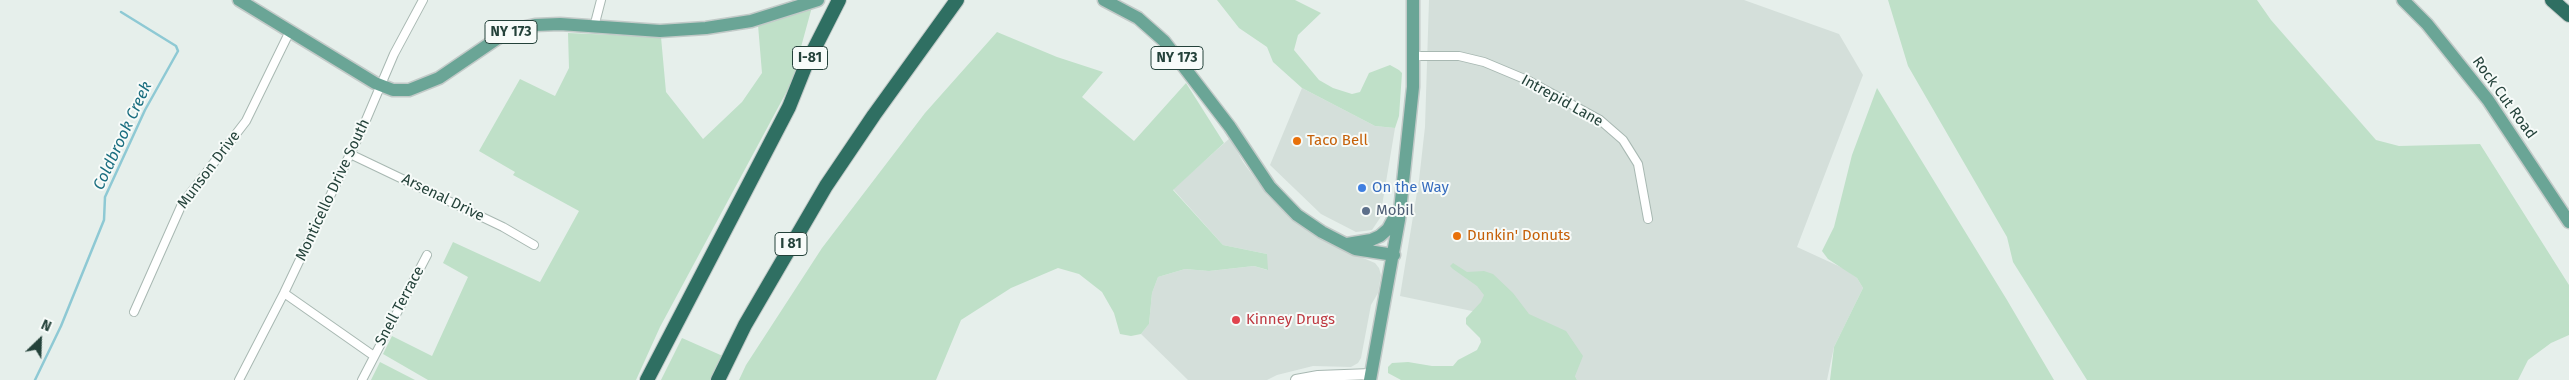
<!DOCTYPE html>
<html>
<head>
<meta charset="utf-8">
<style>
  body { margin:0 }
  #map { position:relative; width:2569px; height:380px; overflow:hidden; background:#e6efeb; font-family:"Fira Sans",sans-serif }
  canvas { display:block }
  .north { position:absolute; left:15px; top:315px; width:50px; height:50px; -webkit-text-stroke:4px #f7fbf9; paint-order:stroke; rotate:24deg; font-size:14px; font-weight:700; line-height:20px; text-align:center; color:#24423a }
  .north::after { content:''; display:block; margin:auto; width:18px; height:22px; background:#24423a; clip-path:polygon(50% 0,100% 100%,50% 72%,0 100%) }
</style>
</head>
<body>
<div id="map">
<canvas width="2569" height="380"></canvas>
<div class="north">N</div>
</div>
<script>
const ctx = document.querySelector('canvas').getContext('2d');
ctx.lineJoin = 'round';
function fillPath(path, color) {
  ctx.fillStyle = color;
  ctx.fill(path, 'evenodd');
}
function toPath(rows) {
  const path = new Path2D();
  for (const r of rows) {
    path.moveTo(r[0], r[1]);
    for (let i = 2; i < r.length; i += 2) path.lineTo(r[i], r[i + 1]);
  }
  return path;
}
function trace(path, color, width, dash) {
  ctx.strokeStyle = color;
  ctx.lineWidth = width;
  ctx.lineCap = dash ? 'butt' : 'round';
  ctx.setLineDash(dash || []);
  ctx.stroke(path);
}
function label(font, color, halo, rows, align = 'center') {
  ctx.font = font + ' "Fira Sans",sans-serif';
  ctx.lineWidth = 4;
  ctx.setLineDash([]);
  ctx.textBaseline = 'middle';
  ctx.strokeStyle = halo;
  ctx.fillStyle = color;
  for (const [text, x, y, turn = 0] of rows) {
    ctx.save();
    ctx.translate(x, y);
    ctx.rotate((+turn || 0) * Math.PI / 180);
    ctx.textAlign = isNaN(turn) ? turn : align;
    if (halo) ctx.strokeText(text, 0, 0);
    ctx.fillText(text, 0, 0);
    ctx.restore();
  }
}
fillPath(toPath([
  [1429,0,1744,0,1839,34,1863,75,1797,247,1845,269,1857,278,1863,288,1834,347,1827,380,1577,380,1575,376,1493,326,1472,311,1400,296,1419,180,1425,127],
  [1302,88,1375,126,1395,128,1380,218,1372,230,1356,232,1321,214,1270,165],
  [1230,138,1243,162,1268,196,1297,221,1337,247,1375,263,1379,268,1381,275,1378,293,1371,305,1361,358,1358,363,1351,367,1313,366,1277,375,1267,380,1188,380,1141,334,1149,324,1152,293,1158,277,1185,269,1209,271,1254,266,1267,270,1267,254,1223,245,1173,189]
]), '#d4dfda');
fillPath(toPath([
  [1217,0,1295,0,1321,13,1298,35,1294,50,1319,80,1333,88,1352,94,1360,92,1369,73,1390,65,1399,70,1402,73,1399,116,1395,128,1375,126,1302,88,1273,62,1267,47,1239,28],
  [1888,0,2257,0,2271,20,2376,140,2399,146,2480,144,2569,285,2569,335,2551,343,2528,360,2518,380,2087,380,2013,262,2007,237,1908,66],
  [812,7,801,47,808,52,660,327,636,380,428,380,383,354,392,336,432,356,468,277,443,263,453,242,540,282,579,211,513,175,515,172,479,151,520,79,555,96,569,68,568,33,661,37,666,92,703,139,742,102,762,73,758,25],
  [997,32,1057,57,1103,72,1082,97,1134,141,1186,83,1224,143,1173,190,1223,245,1267,254,1268,270,1254,266,1209,271,1185,269,1158,277,1152,293,1149,324,1141,334,1131,336,1120,334,1114,313,1102,292,1079,274,1058,268,1011,288,961,320,936,380,739,380,746,365,822,248,925,113],
  [1877,88,2007,300,2054,380,1830,380,1834,347,1863,288,1857,278,1828,259,1822,251,1834,227,1852,155],
  [1453,263,1467,272,1484,271,1493,274,1513,293,1529,314,1566,331,1583,356,1575,376,1577,380,1401,380,1388,373,1388,367,1392,363,1408,362,1432,366,1453,366,1458,360,1477,350,1481,342,1480,338,1466,324,1466,318,1481,302,1484,295,1477,286,1453,269,1450,266],
  [682,338,725,357,714,380,661,380],
  [380,362,415,380,371,380]
]), '#bfe0c8');
trace(toPath([
  [35,380,61,326,104,220,105,197,145,110,178,51,176,46,121,12]
]), '#8ec9d4', 2.5);
const minor = toPath([
  [594,27,601,0],
  [1414,56,1459,56,1484,62,1527,80,1600,120,1623,140,1638,164,1648,219],
  [350,154,503,227,534,245],
  [284,293,374,356],
  [134,312,182,204,246,121,290,31],
  [239,380,284,293,363,127,394,54,423,0],
  [362,380,427,255]
]);
const tertiary = toPath([
  [1296,380,1318,376,1371,374]
]);
const primary = toPath([
  [239,0,375,83,393,90,409,90,439,78,498,38,517,29,535,25,560,24,660,31,706,28,751,21,818,0],
  [1104,0,1138,18,1164,41,1230,127,1270,187,1297,215,1322,232,1355,249,1394,255],
  [2403,0,2427,24,2488,100,2569,222],
  [1347,244,1371,240,1380,236,1388,229,1397,212],
  [1370,380,1399,220,1413,87,1413,0]
]);
const motorway = toPath([
  [2552,0,2569,15],
  [647,380,789,107,805,67,839,0],
  [718,380,745,325,826,186,874,115,957,0]
]);
trace(minor, '#a8b8b2', 10);
trace(tertiary, '#a8b8b2', 12);
trace(primary, '#c2cac8', 15);
trace(motorway, '#c2cac8', 16);
trace(minor, '#fff', 8);
trace(tertiary, '#fff', 10);
trace(primary, '#6aa596', 12);
trace(motorway, '#2f6f62', 14);
for (const [x, y, r, color] of [
  [1297,141,5,"#e8710a"],
  [1362,188,5,"#3f7fe0"],
  [1366,211,5,"#5c6f8a"],
  [1457,236,5,"#e8710a"],
  [1236,320,5,"#e0444e"]
]) {
  const dot = new Path2D();
  dot.arc(x, y, r, 0, 2 * Math.PI);
  ctx.fillStyle = color;
  ctx.fill(dot);
  trace(dot, '#f7fbf9', 2);
}
for (const [x, y, w] of [
  [511,32,52],
  [810,58,35],
  [1177,58,52],
  [791,244,32]
]) {
  const box = new Path2D();
  box.roundRect(x - w / 2, y - 11.5, w, 23, 4);
  ctx.fillStyle = '#f7fbf9';
  ctx.fill(box);
  trace(box, '#24423a', 1);
}
label('bold 14px', '#24423a', null, [
  ["NY 173",511,32],
  ["I-81",810,58],
  ["NY 173",1177,58],
  ["I 81",791,244]
]);
label('15px', '#24423a', '#f7fbf9', [
  ["Rock Cut Road",2504,98,54],
  ["Intrepid Lane",1562,101,29],
  ["Munson Drive",209,170,-53],
  ["Monticello Drive South",333,190,-65],
  ["Arsenal Drive",443,198,26],
  ["Snell Terrace",400,306,-62]
]);
label('15px', '#c56008', '#f7fbf9', [
  ["Taco Bell",1307,141],
  ["Dunkin' Donuts",1467,236]
], 'left');
label('15px', '#366cbe', '#f7fbf9', [
  ["On the Way",1372,188]
], 'left');
label('15px', '#4e5e75', '#f7fbf9', [
  ["Mobil",1376,211]
], 'left');
label('15px', '#be3a42', '#f7fbf9', [
  ["Kinney Drugs",1246,320]
], 'left');
label('italic 16px', '#1c6f80', '#f7fbf9', [
  ["Coldbrook Creek",123,136,-65]
]);
</script>
</body>
</html>
